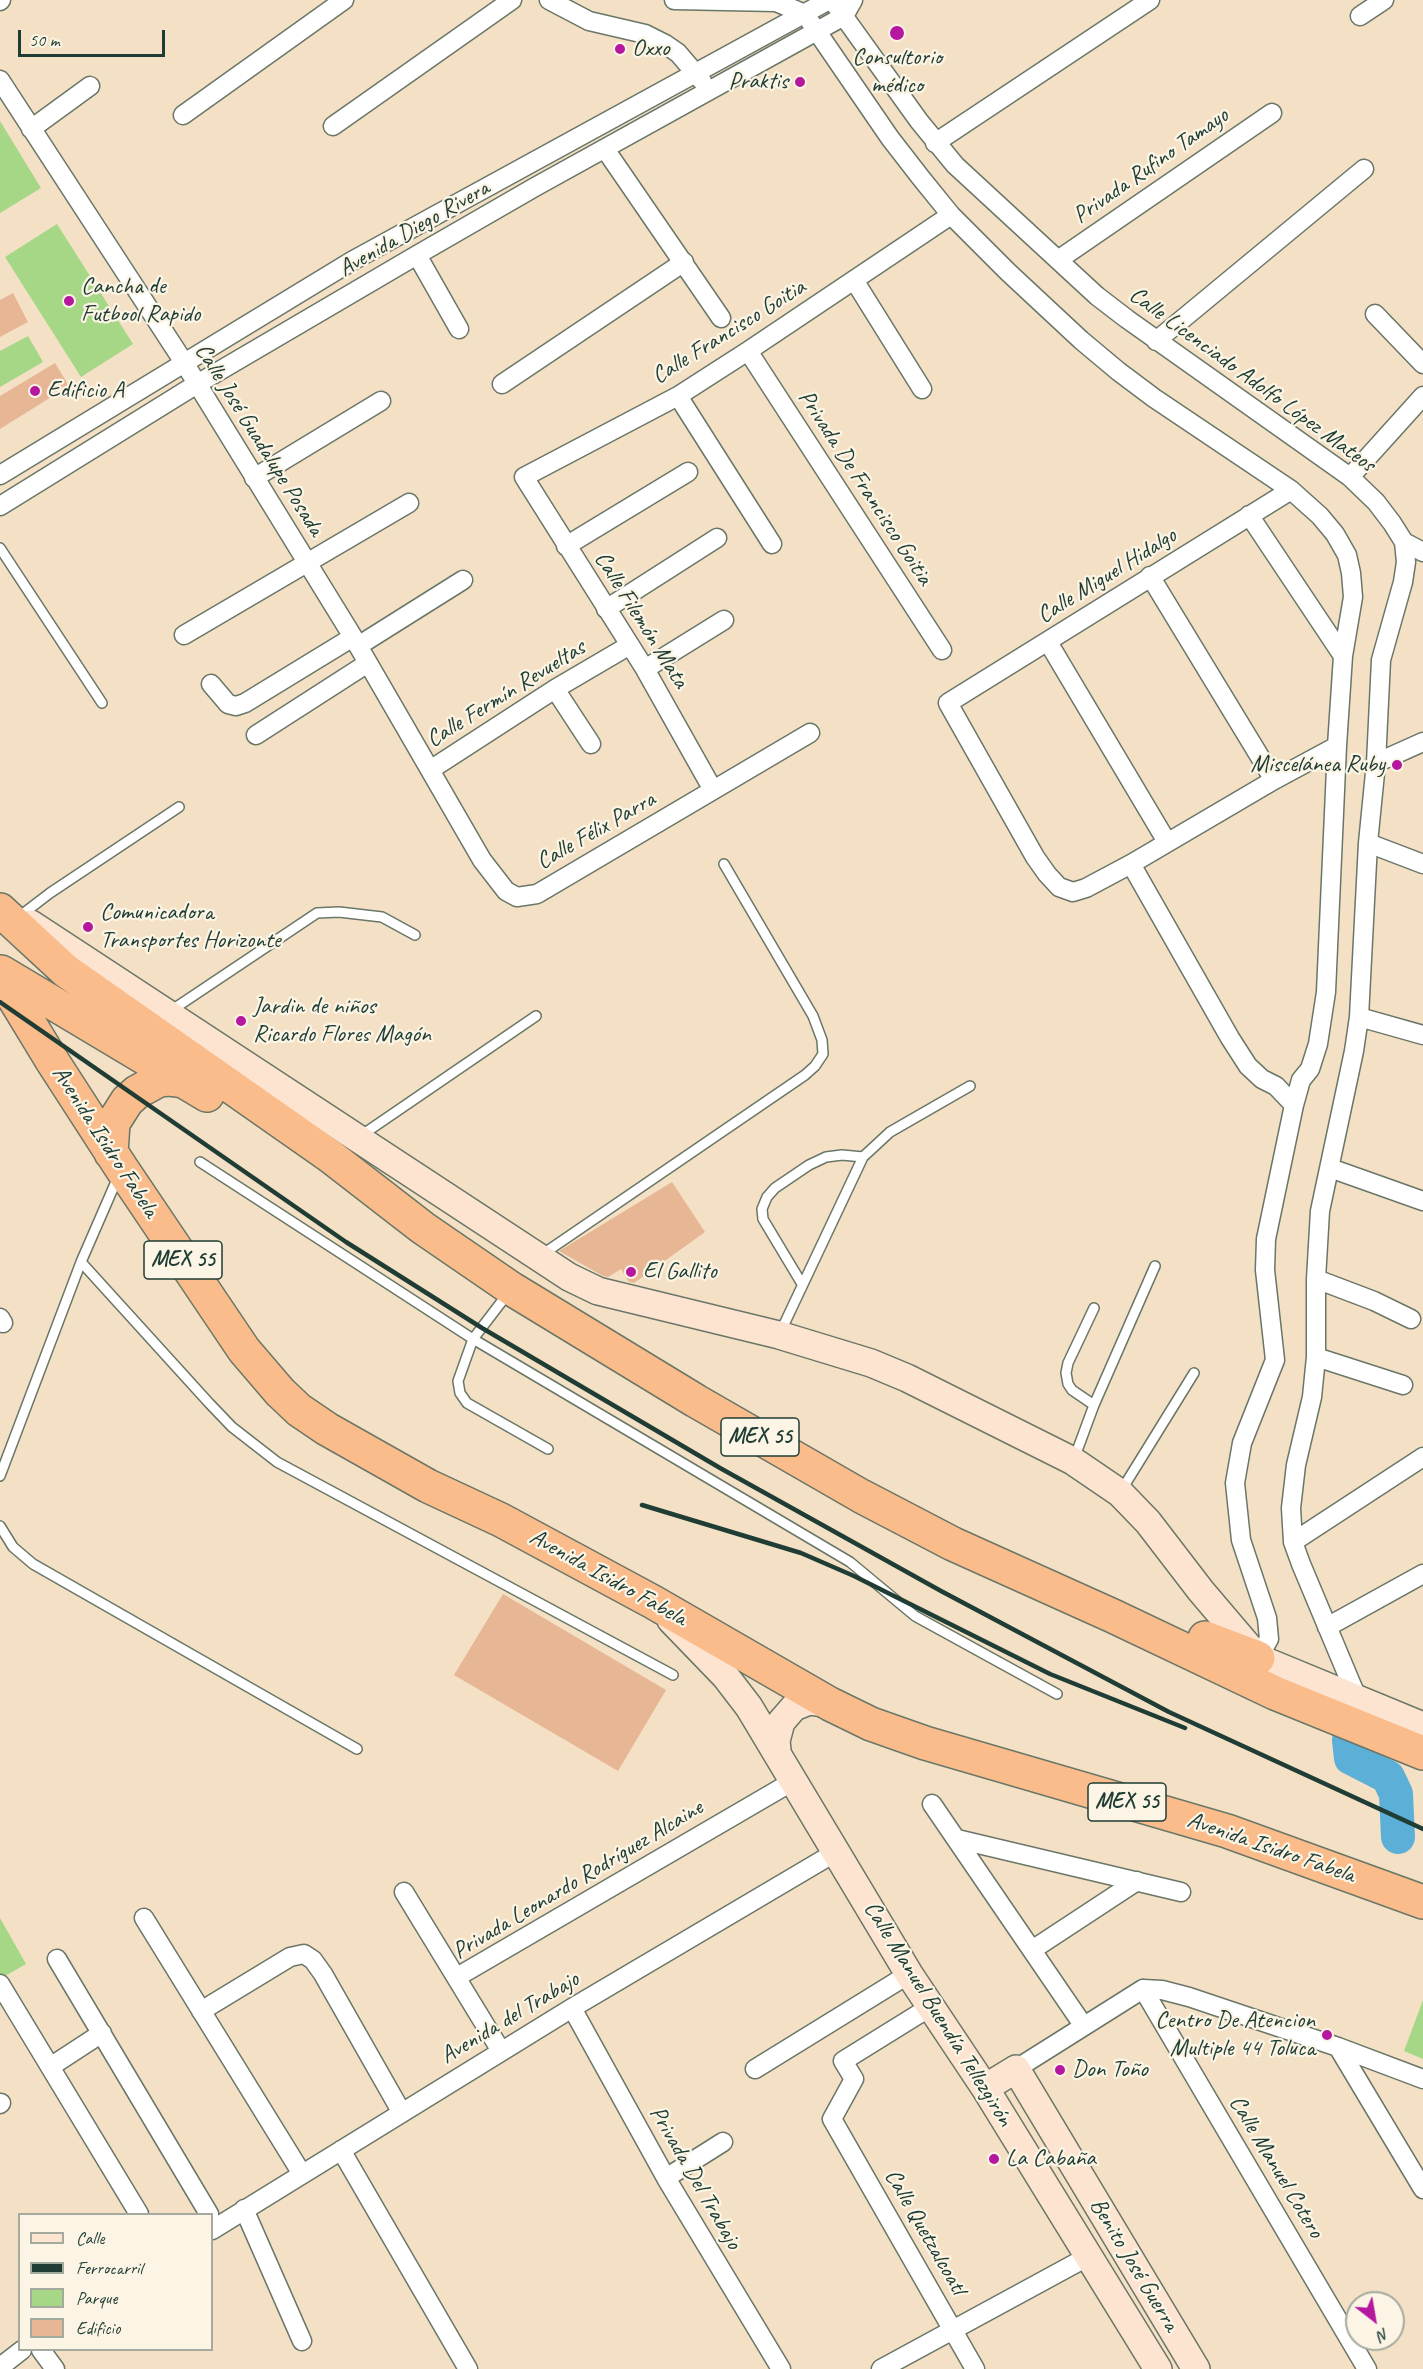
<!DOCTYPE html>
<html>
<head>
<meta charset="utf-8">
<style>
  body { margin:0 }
  #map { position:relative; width:1423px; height:2369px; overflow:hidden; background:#f4e1c5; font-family:Caveat,sans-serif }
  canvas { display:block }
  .legend { position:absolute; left:18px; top:2213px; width:195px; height:138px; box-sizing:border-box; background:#fcf5e5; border:2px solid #a4ab9e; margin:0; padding:8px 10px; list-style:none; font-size:18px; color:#1f3d34 }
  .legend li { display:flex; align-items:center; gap:12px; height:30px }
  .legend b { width:30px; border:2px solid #a4ab9e }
  .north { position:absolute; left:1345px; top:2291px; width:60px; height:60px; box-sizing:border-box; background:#fcf5e5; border:2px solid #a4ab9e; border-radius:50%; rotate:149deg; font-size:16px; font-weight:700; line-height:24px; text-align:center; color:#1f3d34 }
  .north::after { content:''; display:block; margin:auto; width:21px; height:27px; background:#b5179e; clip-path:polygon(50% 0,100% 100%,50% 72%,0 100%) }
  .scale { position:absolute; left:18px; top:30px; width:147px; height:27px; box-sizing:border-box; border:3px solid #1f3d34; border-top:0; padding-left:8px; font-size:18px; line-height:21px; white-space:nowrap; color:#1f3d34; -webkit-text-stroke:4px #fcf5e5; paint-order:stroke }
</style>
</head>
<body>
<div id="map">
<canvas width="1423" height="2369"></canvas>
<ul class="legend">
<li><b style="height:8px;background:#fde4d1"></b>Calle</li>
<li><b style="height:8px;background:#1f3d34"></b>Ferrocarril</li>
<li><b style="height:16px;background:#a5d786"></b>Parque</li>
<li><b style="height:16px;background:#e7b695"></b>Edificio</li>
</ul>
<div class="north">N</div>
<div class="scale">50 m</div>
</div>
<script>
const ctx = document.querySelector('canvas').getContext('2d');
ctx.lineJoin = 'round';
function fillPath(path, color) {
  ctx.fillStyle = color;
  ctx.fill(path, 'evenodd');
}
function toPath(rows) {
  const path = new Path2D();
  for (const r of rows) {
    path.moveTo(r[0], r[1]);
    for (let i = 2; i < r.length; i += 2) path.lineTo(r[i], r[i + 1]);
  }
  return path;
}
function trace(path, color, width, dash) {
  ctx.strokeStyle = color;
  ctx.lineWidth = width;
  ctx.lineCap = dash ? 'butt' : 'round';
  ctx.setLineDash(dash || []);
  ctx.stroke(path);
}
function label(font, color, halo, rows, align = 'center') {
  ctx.font = font + ' Caveat,sans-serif';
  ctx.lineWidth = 4.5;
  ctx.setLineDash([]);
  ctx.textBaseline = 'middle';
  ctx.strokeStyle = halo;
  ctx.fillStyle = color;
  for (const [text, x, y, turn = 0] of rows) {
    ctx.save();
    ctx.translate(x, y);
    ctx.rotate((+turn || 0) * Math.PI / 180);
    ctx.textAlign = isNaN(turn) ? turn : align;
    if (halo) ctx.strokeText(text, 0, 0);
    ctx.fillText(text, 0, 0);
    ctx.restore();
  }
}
fillPath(toPath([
  [0,121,41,188,0,213],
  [57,224,133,344,81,377,5,257],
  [28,336,43,362,0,387,0,351],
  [0,1918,26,1964,0,1979],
  [1423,2000,1423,2059,1404,2051]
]), '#a5d786');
trace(toPath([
  [1349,1740,1351,1758,1388,1777,1396,1794,1398,1837]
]), '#5cafd7', 34);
fillPath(toPath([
  [13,293,28,322,0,337,0,300],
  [55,363,69,386,0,429,0,396],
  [672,1182,705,1232,634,1283,629,1282,621,1269,608,1277,603,1276,559,1251],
  [503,1594,666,1690,618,1771,454,1675]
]), '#e7b695');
const lane = toPath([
  [0,548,102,703],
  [20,916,50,893,179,807],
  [169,1012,317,913,339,912,382,917,415,935],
  [359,1137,536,1016],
  [200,1162,473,1339,509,1292],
  [540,1256,805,1075,815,1066,823,1054,822,1040,813,1016,724,864],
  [81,1262,209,1403,232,1427,277,1462,673,1675],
  [802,1284,763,1219,762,1209,767,1197,775,1188,809,1165,826,1157,842,1155,863,1157],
  [780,1333,863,1157,890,1132,970,1086],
  [1094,1405,1072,1390,1068,1384,1066,1373,1068,1363,1094,1308],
  [548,1449,467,1403,460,1393,458,1381,473,1339,850,1562,915,1616,1057,1694],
  [1074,1459,1094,1405,1155,1266],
  [0,1476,81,1262,118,1177],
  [1121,1491,1194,1373],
  [0,1526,13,1547,33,1564,357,1749]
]);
const street = toPath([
  [549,0,589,21,645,34,665,44,678,53,702,81],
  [674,0,776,2,805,14,890,138,921,178,951,215,1008,272,1081,340,1118,371,1154,398,1291,490,1320,516,1335,534,1347,555,1351,573,1353,597,1343,656,1337,746,1326,992,1318,1044,1310,1069,1301,1080,1294,1105,1266,1239,1265,1270,1275,1360,1242,1443,1235,1483,1241,1540,1267,1618,1269,1639,1258,1658],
  [832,0,919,121,955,165,1097,296,1127,319,1350,477,1376,502,1392,523,1404,542,1406,562,1403,582,1381,660,1376,763,1368,843,1359,1017,1354,1051,1320,1211,1316,1279,1316,1357,1312,1397,1296,1465,1291,1508,1293,1542,1301,1564,1358,1700],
  [0,1,1,0],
  [1360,16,1384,0],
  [0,80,185,364,353,637,430,770],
  [183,115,344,0],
  [333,126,512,0],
  [31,129,90,86],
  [935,143,1150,0],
  [605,149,721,318],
  [417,255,459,329],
  [1058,260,1272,113],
  [854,280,922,389],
  [1375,314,1423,364],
  [1156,341,1364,169],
  [748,351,942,650],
  [502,384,684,262],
  [678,396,772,544],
  [0,475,352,261,829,0],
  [1350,477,1423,396],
  [254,478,381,401],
  [1291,490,948,703,1035,857,1047,874,1059,887,1073,892,1086,888,1131,864,1274,780,1337,746],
  [0,506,197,384,417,255,535,187,844,16,853,0],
  [1249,515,1343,656],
  [1404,542,1423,552],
  [566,546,688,472],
  [1150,576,1274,780],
  [606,609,717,538],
  [184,635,409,503],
  [1048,642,1167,842],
  [630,645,555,689,430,770,482,860,506,891,517,897,537,894,810,733],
  [358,646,463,580],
  [645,669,724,620],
  [211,684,228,704,236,706,245,703,353,637],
  [555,689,591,744],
  [256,735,368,663],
  [1376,763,1423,742],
  [713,790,645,669,524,477,678,396,748,351,951,215],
  [1368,843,1423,864],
  [1131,864,1230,1038,1248,1066,1262,1079,1276,1086,1294,1105],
  [1359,1017,1423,1035],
  [1330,1168,1423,1201],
  [1316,1279,1374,1301,1411,1319],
  [0,1318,3,1323],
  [1316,1357,1403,1385],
  [1293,1542,1423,1457],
  [1327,1627,1423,1574],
  [932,1804,1083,2025],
  [957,1839,1181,1892],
  [404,1892,501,2051],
  [144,1918,302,2174],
  [1032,1950,1137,1881],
  [57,1959,209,2214],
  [457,1977,795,1780],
  [0,1984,139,2214],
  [1143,1989,1367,2369],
  [930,2007,843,2061,854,2079,832,2119,975,2369],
  [572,2008,666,2178,781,2369],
  [201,2011,290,1957,304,1954,313,1960,323,1974,402,2113],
  [1338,2047,1423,2189],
  [50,2067,102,2033],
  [755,2069,909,1974],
  [1016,2069,1143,1989,1162,1990,1189,1997,1338,2047,1423,2079],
  [0,2104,1,2103],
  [341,2150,468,2369],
  [666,2178,723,2142],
  [244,2209,302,2341],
  [212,2230,572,2008,836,1852],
  [41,2350,55,2369],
  [0,2367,22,2350],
  [881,2369,1089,2256]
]);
const secondary = toPath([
  [31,924,569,1277,598,1291,779,1335,871,1363,907,1378,1073,1461,1120,1493,1148,1522,1201,1591,1258,1658,1423,1726],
  [671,1620,726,1677,749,1707,909,1974,985,2088,1158,2369],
  [777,1750,776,1741,781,1722,794,1707,809,1701,830,1704],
  [985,2088,1016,2069,1196,2369]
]);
const highway = toPath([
  [0,910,66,971,330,1156,423,1228,512,1289,696,1401,861,1496,953,1544,1113,1616,1275,1693,1423,1753],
  [1,972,207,1095],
  [0,975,51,1059,122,1169,244,1350,280,1392,299,1410,327,1429,428,1486,501,1520,653,1602,830,1704,871,1724,925,1743,1227,1831,1423,1902],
  [111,1153,113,1123,127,1101,137,1092,159,1080,169,1079,186,1081],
  [1205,1638,1258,1658]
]);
trace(lane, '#6a7667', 12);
trace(street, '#6a7667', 21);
trace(secondary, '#6a7667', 30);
trace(highway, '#6a7667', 36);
trace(lane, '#fff', 9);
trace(street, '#fff', 18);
trace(secondary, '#fde4d1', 27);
trace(highway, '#fabc8b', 33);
trace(toPath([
  [0,1002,346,1242,482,1328,720,1468,941,1591,1169,1712,1423,1829],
  [642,1505,801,1553,854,1576,1050,1674,1185,1728]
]), '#1f3d34', 4.5);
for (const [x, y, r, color] of [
  [897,33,8,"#b5179e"],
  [620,49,6,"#b5179e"],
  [800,82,6,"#b5179e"],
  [69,301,6,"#b5179e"],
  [35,391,6,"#b5179e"],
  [1397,765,6,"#b5179e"],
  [88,927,6,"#b5179e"],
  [241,1021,6,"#b5179e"],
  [631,1272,6,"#b5179e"],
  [1327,2035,6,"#b5179e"],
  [1060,2070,6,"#b5179e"],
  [994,2159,6,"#b5179e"]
]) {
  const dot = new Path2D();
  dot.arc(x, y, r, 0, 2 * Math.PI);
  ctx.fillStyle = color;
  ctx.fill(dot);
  trace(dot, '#fcf5e5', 2);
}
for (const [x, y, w] of [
  [183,1260,78],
  [760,1437,78],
  [1127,1802,78]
]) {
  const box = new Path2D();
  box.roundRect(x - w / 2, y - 19, w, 38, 4.5);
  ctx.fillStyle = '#fcf5e5';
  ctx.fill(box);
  trace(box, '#1f3d34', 1.5);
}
label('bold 22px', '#1f3d34', null, [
  ["MEX 55",183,1260],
  ["MEX 55",760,1437],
  ["MEX 55",1127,1802]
]);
label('24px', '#1f3d34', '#fcf5e5', [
  ["Oxxo",632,49],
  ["Consultorio",897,58,"center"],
  ["médico",897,86,"center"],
  ["Praktis",788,82,"right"],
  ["Cancha de",81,287],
  ["Futbool Rapido",81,315],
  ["Edificio A",47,391],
  ["Miscelánea Ruby",1385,765,"right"],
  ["Comunicadora",100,913],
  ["Transportes Horizonte",100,941],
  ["Jardin de niños",253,1007],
  ["Ricardo Flores Magón",253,1035],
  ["El Gallito",643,1272],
  ["Centro De Atencion",1315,2021,"right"],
  ["Multiple 44 Toluca",1315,2049,"right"],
  ["Don Toño",1072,2070],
  ["La Cabaña",1006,2159]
], 'left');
label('24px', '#1f3d34', '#fcf5e5', [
  ["Privada Rufino Tamayo",1151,166,-35],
  ["Avenida Diego Rivera",414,229,-30],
  ["Calle Francisco Goitia",729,332,-32],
  ["Calle Licenciado Adolfo López Mateos",1252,380,36],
  ["Calle José Guadalupe Posada",259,440,58],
  ["Privada De Francisco Goitia",865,488,57],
  ["Calle Miguel Hidalgo",1107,576,-32],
  ["Calle Filemón Mata",641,620,58],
  ["Calle Fermín Revueltas",506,694,-32],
  ["Calle Félix Parra",596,831,-30],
  ["Avenida Isidro Fabela",105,1142,57],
  ["Avenida Isidro Fabela",608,1578,29],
  ["Avenida Isidro Fabela",1271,1848,19],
  ["Privada Leonardo Rodríguez Alcaine",578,1880,-31],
  ["Calle Manuel Buendía Tellezgirón",938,2014,58],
  ["Avenida del Trabajo",510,2018,-31],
  ["Calle Manuel Cotero",1276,2167,59],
  ["Privada Del Trabajo",695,2178,60],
  ["Calle Quetzalcoatl",925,2232,60],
  ["Benito José Guerra",1134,2265,59]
]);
</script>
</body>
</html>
